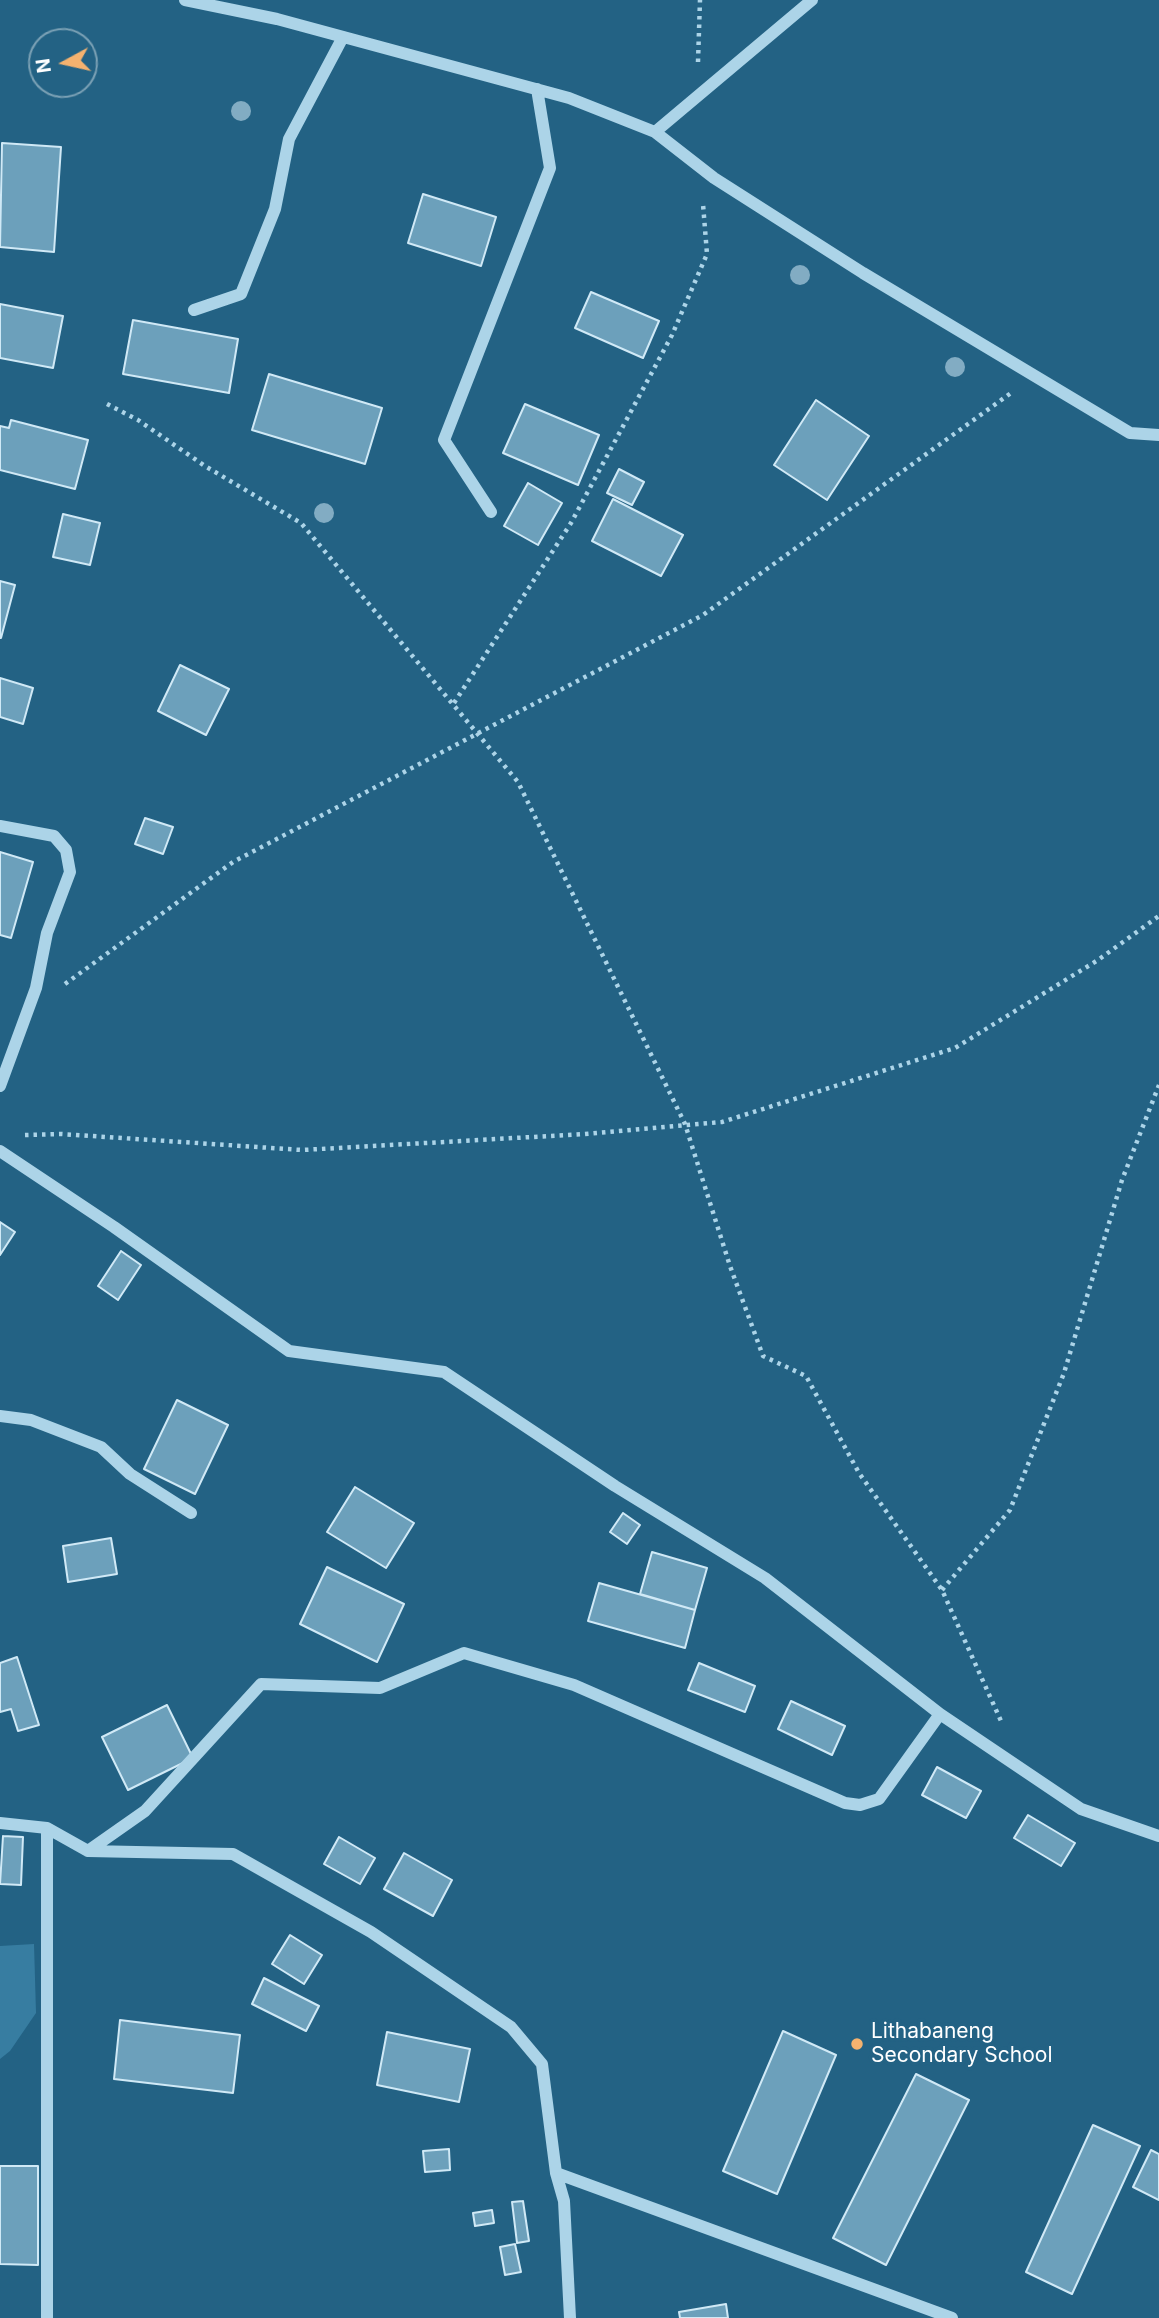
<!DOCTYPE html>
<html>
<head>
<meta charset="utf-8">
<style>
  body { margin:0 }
  #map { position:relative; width:1159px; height:2318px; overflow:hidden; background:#236284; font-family:Inter,sans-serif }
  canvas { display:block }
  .north { position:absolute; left:28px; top:28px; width:70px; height:70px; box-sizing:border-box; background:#236284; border:2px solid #7ba1b5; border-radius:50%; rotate:262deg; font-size:19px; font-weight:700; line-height:28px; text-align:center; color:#fff }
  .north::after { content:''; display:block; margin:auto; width:24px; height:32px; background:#f4b26f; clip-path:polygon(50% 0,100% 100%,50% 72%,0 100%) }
</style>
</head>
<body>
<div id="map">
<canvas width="1159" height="2318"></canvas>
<div class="north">N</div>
</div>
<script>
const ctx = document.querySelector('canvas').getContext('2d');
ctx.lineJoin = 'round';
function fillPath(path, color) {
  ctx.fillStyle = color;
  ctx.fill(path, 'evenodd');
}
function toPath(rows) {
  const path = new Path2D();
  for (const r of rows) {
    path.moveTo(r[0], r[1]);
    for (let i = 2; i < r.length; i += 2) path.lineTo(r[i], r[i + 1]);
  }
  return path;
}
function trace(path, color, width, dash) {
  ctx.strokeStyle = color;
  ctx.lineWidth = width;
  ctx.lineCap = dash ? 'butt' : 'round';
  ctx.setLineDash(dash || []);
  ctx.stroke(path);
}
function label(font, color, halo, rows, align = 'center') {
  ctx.font = font + ' Inter,sans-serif';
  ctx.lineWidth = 7;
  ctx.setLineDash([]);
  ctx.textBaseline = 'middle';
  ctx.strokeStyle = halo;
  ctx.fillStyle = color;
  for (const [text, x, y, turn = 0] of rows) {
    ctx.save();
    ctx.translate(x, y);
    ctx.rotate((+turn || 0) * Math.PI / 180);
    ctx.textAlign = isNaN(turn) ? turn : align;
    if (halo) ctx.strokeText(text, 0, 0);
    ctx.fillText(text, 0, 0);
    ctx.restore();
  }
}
fillPath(toPath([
  [34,1944,36,2013,10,2051,0,2059,0,1946]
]), '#377da1');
const building = toPath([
  [2,143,61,147,54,252,0,247,2,143],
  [423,194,496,217,481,266,408,243,423,194],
  [591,292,659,321,643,358,575,328,591,292],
  [0,304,63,316,53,368,0,358,0,304],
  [133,320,238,339,229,393,123,374,133,320],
  [269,374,382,408,365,464,252,430,269,374],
  [816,400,869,436,827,500,774,465,816,400],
  [525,404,599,435,578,485,503,453,525,404],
  [11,420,88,440,75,489,0,470,0,426,9,428,11,420],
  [619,469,644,482,632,505,607,493,619,469],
  [528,483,562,503,538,545,504,526,528,483],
  [613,499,683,535,661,576,592,541,613,499],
  [63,514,100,523,90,565,53,557,63,514],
  [0,581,15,585,1,638,0,638,0,581],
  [180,665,229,689,206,735,158,711,180,665],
  [0,678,33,688,23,724,0,717,0,678],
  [145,818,173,827,163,854,135,844,145,818],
  [0,852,33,862,11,938,0,935,0,852],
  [0,1222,15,1232,0,1255,0,1222],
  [121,1251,141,1265,118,1300,98,1286,121,1251],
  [177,1400,228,1425,195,1494,144,1469,177,1400],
  [355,1487,414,1523,386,1568,327,1532,355,1487],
  [623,1513,640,1525,627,1544,610,1532,623,1513],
  [111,1538,117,1574,68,1582,63,1546,111,1538],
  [652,1552,707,1568,695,1610,640,1594,652,1552],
  [327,1567,404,1604,377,1662,300,1624,327,1567],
  [599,1583,695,1610,685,1648,588,1621,599,1583],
  [17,1657,39,1725,18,1731,11,1709,0,1712,0,1663,17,1657],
  [699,1663,755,1686,745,1712,688,1690,699,1663],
  [791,1701,845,1726,832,1755,778,1729,791,1701],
  [167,1705,193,1758,128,1790,102,1737,167,1705],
  [937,1767,981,1791,966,1818,922,1795,937,1767],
  [1028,1815,1075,1843,1061,1866,1014,1838,1028,1815],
  [3,1836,23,1837,21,1885,0,1884,3,1836],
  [339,1837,375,1858,360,1884,324,1864,339,1837],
  [404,1853,452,1880,433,1916,384,1889,404,1853],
  [290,1935,322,1955,304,1984,272,1964,290,1935],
  [264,1978,319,2006,306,2031,252,2004,264,1978],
  [120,2020,240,2035,233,2093,114,2079,120,2020],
  [783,2031,836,2055,777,2194,723,2171,783,2031],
  [387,2032,470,2049,459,2102,377,2085,387,2032],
  [916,2074,969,2100,886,2265,833,2238,916,2074],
  [1093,2125,1140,2146,1072,2294,1026,2272,1093,2125],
  [449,2149,450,2170,425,2172,423,2151,449,2149],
  [1151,2150,1159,2154,1159,2200,1133,2187,1151,2150],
  [0,2166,38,2166,38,2265,0,2264,0,2166],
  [523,2201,529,2241,517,2243,512,2202,523,2201],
  [492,2210,494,2223,475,2226,473,2213,492,2210],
  [515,2244,521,2272,505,2275,500,2247,515,2244],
  [726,2304,728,2318,680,2318,679,2312,726,2304]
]);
fillPath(building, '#6ca0bb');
trace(building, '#d0e9f6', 2);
trace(toPath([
  [698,62,700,0],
  [107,404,138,420,205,466,301,523,518,782,685,1124,730,1266,763,1356,806,1376,859,1473,942,1590,1001,1721],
  [454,703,571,523,672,335,707,254,703,204],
  [65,984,233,862,703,615,1011,393],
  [25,1135,61,1134,302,1150,585,1134,722,1122,955,1048,1098,960,1159,916],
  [942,1590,1010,1510,1064,1373,1122,1180,1159,1085]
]), '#acd4e8', 4.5, [3.5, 5]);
trace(toPath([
  [185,0,277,19,569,98,655,132,714,178,863,273,1130,433,1159,435],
  [655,132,812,0],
  [194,310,241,294,275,209,289,139,343,37],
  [491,512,444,440,550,168,537,89],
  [0,826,54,836,66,850,70,872,47,933,36,988,0,1086],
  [0,1151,114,1227,289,1351,444,1372,615,1486,765,1578,940,1714,1081,1809,1159,1836],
  [0,1416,31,1420,101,1447,130,1474,191,1513],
  [0,1823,47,1828,88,1851,233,1854,371,1932,511,2027,542,2064,556,2173,564,2201,570,2318],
  [88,1851,145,1811,261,1684,380,1688,464,1653,574,1685,845,1803,860,1805,879,1799,940,1714],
  [556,2173,952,2318],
  [47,2318,47,1828]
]), '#acd4e8', 12);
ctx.fillStyle = '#82acc3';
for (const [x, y] of [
  [241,111],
  [800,275],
  [955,367],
  [324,513]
]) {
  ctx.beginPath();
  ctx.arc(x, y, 10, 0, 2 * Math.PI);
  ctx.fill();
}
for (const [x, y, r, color] of [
  [857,2044,7,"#f4b26f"]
]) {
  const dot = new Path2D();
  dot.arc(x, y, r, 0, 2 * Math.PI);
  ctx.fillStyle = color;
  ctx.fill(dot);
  trace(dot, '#236284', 2.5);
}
label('21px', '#fff', '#236284', [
  ["Lithabaneng",871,2032],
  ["Secondary School",871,2056]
], 'left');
</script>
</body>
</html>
